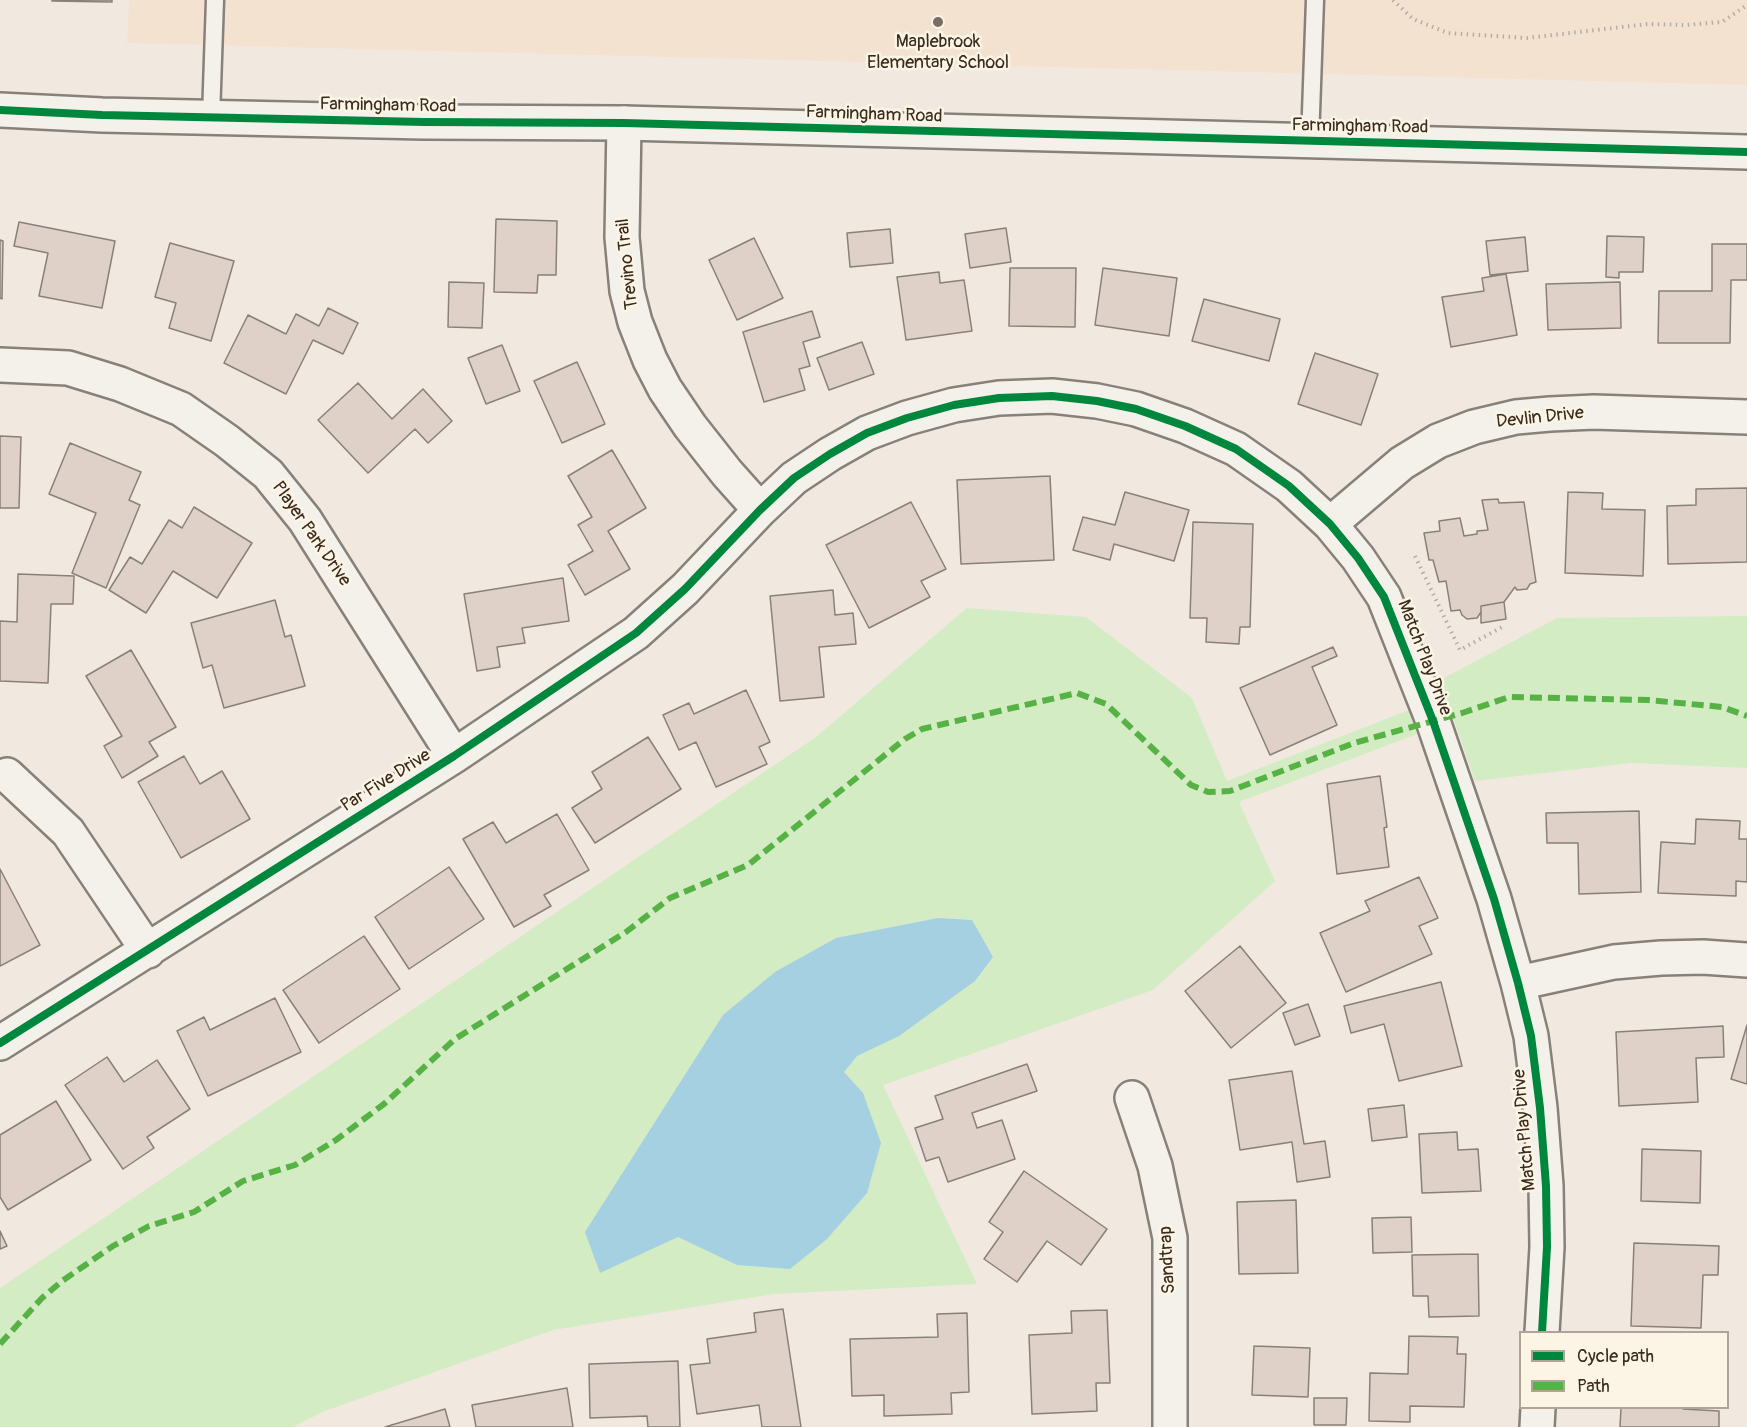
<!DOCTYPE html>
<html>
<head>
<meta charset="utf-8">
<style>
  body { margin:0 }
  #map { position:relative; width:1747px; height:1427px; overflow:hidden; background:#f1e9df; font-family:Pangolin,sans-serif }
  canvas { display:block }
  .legend { position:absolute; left:1519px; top:1331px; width:210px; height:78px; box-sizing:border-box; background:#fcf5e5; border:2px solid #afa495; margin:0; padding:8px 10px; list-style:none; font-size:18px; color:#3b2a1e }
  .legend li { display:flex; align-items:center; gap:12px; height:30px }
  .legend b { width:30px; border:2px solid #afa495 }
</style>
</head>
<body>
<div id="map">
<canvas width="1747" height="1427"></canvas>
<ul class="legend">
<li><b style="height:8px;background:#00873e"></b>Cycle path</li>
<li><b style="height:8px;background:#57b245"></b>Path</li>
</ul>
</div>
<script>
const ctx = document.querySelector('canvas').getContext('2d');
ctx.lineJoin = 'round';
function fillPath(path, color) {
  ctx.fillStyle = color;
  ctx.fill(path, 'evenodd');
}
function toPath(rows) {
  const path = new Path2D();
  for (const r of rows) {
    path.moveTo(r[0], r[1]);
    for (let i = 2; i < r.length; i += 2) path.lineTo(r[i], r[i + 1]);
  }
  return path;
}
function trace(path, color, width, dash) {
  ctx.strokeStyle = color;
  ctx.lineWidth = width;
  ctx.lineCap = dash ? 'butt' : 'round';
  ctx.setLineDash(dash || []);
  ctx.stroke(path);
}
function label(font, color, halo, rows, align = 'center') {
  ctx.font = font + ' Pangolin,sans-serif';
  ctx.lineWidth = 5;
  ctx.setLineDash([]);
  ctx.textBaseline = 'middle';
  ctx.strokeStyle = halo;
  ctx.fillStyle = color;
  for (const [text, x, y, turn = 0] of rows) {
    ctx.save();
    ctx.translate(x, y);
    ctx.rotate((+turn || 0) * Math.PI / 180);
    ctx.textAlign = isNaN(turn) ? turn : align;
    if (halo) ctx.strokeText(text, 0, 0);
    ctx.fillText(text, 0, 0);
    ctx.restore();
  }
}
fillPath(toPath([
  [129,0,1747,0,1747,85,127,43]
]), '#f4e2d1');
fillPath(toPath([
  [967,608,1086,617,1192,698,1227,781,1409,710,1417,734,1239,802,1275,881,1153,990,883,1085,977,1284,774,1294,553,1330,325,1411,293,1427,0,1427,0,1288,816,737],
  [1747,616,1747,768,1631,763,1475,781,1440,680,1557,618]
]), '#d4ecc4');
fillPath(toPath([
  [938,918,972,920,993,957,975,981,899,1036,857,1056,844,1072,863,1093,881,1143,867,1193,827,1239,790,1269,737,1265,678,1237,600,1273,585,1232,723,1015,775,972,836,938]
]), '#a4d0e2');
const building = toPath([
  [52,0,112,0,112,2,52,1,52,0],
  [496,219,557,221,556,275,538,275,537,293,494,292,496,219],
  [19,222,115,241,102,308,39,296,48,253,14,246,19,222],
  [1006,228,1011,262,970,268,965,234,1006,228],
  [890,229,893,263,850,267,847,233,890,229],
  [1607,236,1644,237,1643,272,1619,272,1619,278,1606,277,1607,236],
  [1525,237,1528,271,1490,275,1486,241,1525,237],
  [754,238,783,298,737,320,709,260,754,238],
  [0,240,3,241,2,299,0,298,0,240],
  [170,243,234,261,211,341,169,328,176,303,155,297,170,243],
  [1712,244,1747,244,1747,280,1731,280,1730,343,1658,343,1659,291,1712,291,1712,244],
  [1010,268,1076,268,1075,327,1009,326,1010,268],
  [1103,268,1177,278,1169,336,1095,325,1103,268],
  [939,272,940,283,964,280,972,331,906,340,897,277,939,272],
  [1506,274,1517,335,1451,347,1442,297,1484,291,1482,278,1506,274],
  [449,282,484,283,482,328,448,327,449,282],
  [1620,282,1621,328,1548,330,1546,284,1620,282],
  [1204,299,1280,319,1269,361,1192,341,1204,299],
  [328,308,358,323,343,354,313,340,286,394,224,363,248,315,286,334,296,314,319,326,328,308],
  [812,311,820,337,803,342,810,366,799,369,805,390,764,402,743,332,812,311],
  [862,342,874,374,829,390,817,358,862,342],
  [502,345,520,391,486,404,468,358,502,345],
  [1315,353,1378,374,1361,425,1298,404,1315,353],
  [577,362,605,424,562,443,534,381,577,362],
  [358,383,392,419,423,389,452,421,428,443,415,429,368,473,318,420,358,383],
  [0,436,21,437,19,508,0,508,0,436],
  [70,443,141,472,129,500,140,505,106,588,72,573,96,513,49,494,70,443],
  [612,450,646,508,608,531,630,569,585,595,568,565,593,551,578,525,592,517,568,476,612,450],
  [1050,476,1054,560,961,564,957,480,1050,476],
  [1747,488,1747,562,1668,564,1667,506,1696,505,1696,489,1747,488],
  [1125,492,1189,510,1174,561,1114,544,1110,560,1073,550,1083,517,1115,525,1125,492],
  [1568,492,1603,493,1602,509,1645,510,1643,576,1565,573,1568,492],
  [1498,499,1499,503,1524,502,1536,582,1530,584,1527,589,1517,590,1515,587,1504,602,1481,606,1481,612,1477,618,1467,619,1462,615,1460,610,1451,611,1446,581,1439,582,1433,560,1429,560,1424,533,1440,531,1439,521,1460,518,1464,536,1477,534,1477,531,1488,530,1482,500,1498,499],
  [911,502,946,569,921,581,930,597,869,628,826,545,911,502],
  [194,507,252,543,217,598,173,571,146,613,109,590,130,557,142,564,169,520,182,528,194,507],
  [1193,522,1253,524,1250,627,1240,627,1239,644,1206,642,1207,618,1190,618,1193,522],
  [18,574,74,576,73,604,51,604,48,683,0,681,0,621,17,622,18,574],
  [563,578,569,621,522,628,525,643,497,647,500,667,477,671,464,594,563,578],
  [833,590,835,615,853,613,856,644,819,647,824,697,780,701,770,596,833,590],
  [275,600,285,637,291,635,305,686,224,708,212,665,203,668,191,623,275,600],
  [1504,602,1506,619,1481,623,1481,606,1504,602],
  [1333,647,1337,656,1312,667,1337,725,1270,755,1240,688,1333,647],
  [131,650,176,727,149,742,158,756,122,778,104,746,122,736,86,676,131,650],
  [746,690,770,742,759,747,767,764,716,787,696,742,679,750,663,715,689,703,694,714,746,690],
  [648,737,681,789,595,843,572,808,602,789,592,772,648,737],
  [184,756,200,784,222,771,250,819,181,858,138,782,184,756],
  [1380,776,1387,827,1384,828,1389,867,1337,874,1327,784,1380,776],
  [1639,811,1641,892,1579,894,1578,843,1547,843,1546,813,1639,811],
  [557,814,589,870,544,895,551,906,514,927,463,839,493,822,506,843,557,814],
  [1696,819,1740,821,1739,839,1747,839,1747,882,1736,881,1736,896,1658,893,1661,842,1695,844,1696,819],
  [449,867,484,919,409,969,375,917,449,867],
  [0,869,40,945,0,966,0,869],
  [1419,877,1438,918,1419,926,1432,954,1346,992,1320,933,1370,911,1365,901,1419,877],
  [364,936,400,989,319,1043,283,990,364,936],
  [1240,946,1286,1003,1231,1048,1185,991,1240,946],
  [1441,982,1462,1066,1399,1081,1384,1024,1351,1033,1344,1006,1441,982],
  [275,998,301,1052,208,1096,177,1031,204,1017,210,1030,275,998],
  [1308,1004,1320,1036,1295,1045,1283,1013,1308,1004],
  [1747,1025,1747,1084,1731,1079,1747,1025],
  [1723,1026,1724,1057,1696,1058,1698,1102,1619,1106,1616,1032,1723,1026],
  [107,1057,124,1082,157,1060,190,1109,147,1137,154,1148,123,1169,65,1085,107,1057],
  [1027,1064,1037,1091,972,1113,977,1128,1002,1120,1015,1159,948,1182,939,1157,926,1161,915,1128,943,1119,935,1096,1027,1064],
  [1292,1071,1304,1144,1325,1141,1330,1177,1297,1182,1292,1142,1240,1150,1229,1080,1292,1071],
  [56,1101,91,1160,8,1210,0,1197,0,1135,56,1101],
  [1404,1105,1407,1137,1372,1141,1368,1109,1404,1105],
  [1457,1132,1458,1150,1478,1149,1481,1191,1422,1193,1419,1134,1457,1132],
  [1642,1149,1701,1151,1700,1203,1641,1201,1642,1149],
  [1024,1171,1107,1229,1081,1265,1047,1241,1017,1282,984,1259,1003,1232,989,1222,1024,1171],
  [1296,1200,1298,1273,1239,1274,1237,1202,1296,1200],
  [1411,1217,1412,1252,1373,1253,1372,1218,1411,1217],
  [0,1231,7,1246,0,1249,0,1231],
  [1634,1243,1719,1246,1718,1275,1703,1275,1701,1328,1631,1326,1634,1243],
  [1478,1254,1479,1316,1429,1317,1428,1296,1413,1296,1412,1255,1478,1254],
  [783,1309,801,1427,762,1427,759,1405,697,1414,690,1365,710,1363,707,1339,756,1332,754,1313,783,1309],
  [1107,1310,1110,1383,1096,1383,1097,1411,1032,1414,1029,1335,1072,1333,1071,1311,1107,1310],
  [967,1313,969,1392,951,1393,952,1414,884,1416,884,1395,852,1396,850,1339,938,1337,937,1314,967,1313],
  [1409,1336,1458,1337,1457,1354,1466,1354,1464,1407,1410,1406,1410,1422,1369,1421,1370,1373,1408,1374,1409,1336],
  [1254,1346,1310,1348,1308,1397,1252,1395,1254,1346],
  [678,1361,680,1427,648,1427,647,1416,590,1418,589,1364,678,1361],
  [567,1388,573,1427,476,1427,472,1405,567,1388],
  [1314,1398,1347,1398,1346,1425,1314,1425,1314,1398],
  [1621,1408,1683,1408,1683,1409,1719,1411,1719,1427,1620,1427,1621,1408],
  [445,1409,450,1427,385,1427,445,1409]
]);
fillPath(building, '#dfd1c7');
trace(building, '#88817a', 1.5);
const lane = toPath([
  [211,117,215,0],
  [1310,141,1315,0]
]);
const street = toPath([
  [624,123,622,237,627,291,635,322,650,360,665,389,690,426,727,473,760,510],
  [0,365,68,368,120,384,181,409,227,441,268,474,305,520,454,756],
  [1330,524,1402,463,1438,441,1474,427,1516,417,1550,414,1594,412,1747,417],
  [7,775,68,832,148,951],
  [1518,983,1614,962,1661,958,1703,957,1747,960],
  [0,1043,454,756,636,633,685,589,760,510,794,478,830,454,867,433,907,418,954,405,999,398,1052,396,1097,401,1136,409,1185,426,1236,449,1289,486,1330,524,1358,558,1384,597,1433,721,1494,899,1518,983,1531,1036,1540,1108,1546,1186,1547,1247,1542,1332],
  [1132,1098,1155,1166,1170,1238,1170,1427],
  [1537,1427,1538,1408]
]);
const secondary = toPath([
  [0,110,102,115,424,122,624,123,1747,152]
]);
trace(lane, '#88817a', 21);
trace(street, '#88817a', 38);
trace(secondary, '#88817a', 38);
trace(toPath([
  [1393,0,1413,19,1448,33,1527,38,1648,24,1686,25,1722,22,1747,5],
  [1415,556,1460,650,1502,627]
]), '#b2aea7', 4, [1.5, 4.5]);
trace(lane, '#f4f1ea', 16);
trace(street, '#f4f1ea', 33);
trace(secondary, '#f4f1ea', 33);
trace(toPath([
  [0,1344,42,1298,62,1281,113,1246,149,1226,194,1212,243,1181,295,1165,336,1140,384,1104,455,1039,626,932,670,898,748,865,905,739,922,729,1077,693,1106,704,1191,785,1208,792,1230,791,1354,743,1462,713,1509,697,1648,700,1722,707,1747,716]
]), '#57b245', 6, [12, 6]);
trace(toPath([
  [0,110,102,115,424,122,624,123,1747,152],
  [0,1043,454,756,636,633,685,589,760,510,794,478,830,454,867,433,907,418,954,405,999,398,1052,396,1097,401,1136,409,1185,426,1236,449,1289,486,1330,524,1358,558,1384,597,1433,721,1494,899,1518,983,1531,1036,1540,1108,1546,1186,1547,1247,1542,1332]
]), '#00873e', 8);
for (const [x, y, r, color] of [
  [938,22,6,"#7b6d62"]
]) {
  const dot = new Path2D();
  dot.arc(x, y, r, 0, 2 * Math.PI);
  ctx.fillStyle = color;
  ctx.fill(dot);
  trace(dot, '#fcf5e5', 2);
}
label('18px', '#3b2a1e', '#fcf5e5', [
  ["Maplebrook",938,42],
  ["Elementary School",938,63]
]);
label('18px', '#3b2a1e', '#fcf5e5', [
  ["Farmingham Road",388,106,1],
  ["Farmingham Road",874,115,2],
  ["Farmingham Road",1360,127,1],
  ["Trevino Trail",628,264,-96],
  ["Devlin Drive",1540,418,-6],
  ["Player Park Drive",311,534,55],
  ["Match Play Drive",1424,658,69],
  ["Par Five Drive",386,781,-32],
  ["Match Play Drive",1525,1130,-95],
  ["Sandtrap",1168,1260,-93]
]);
</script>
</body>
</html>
